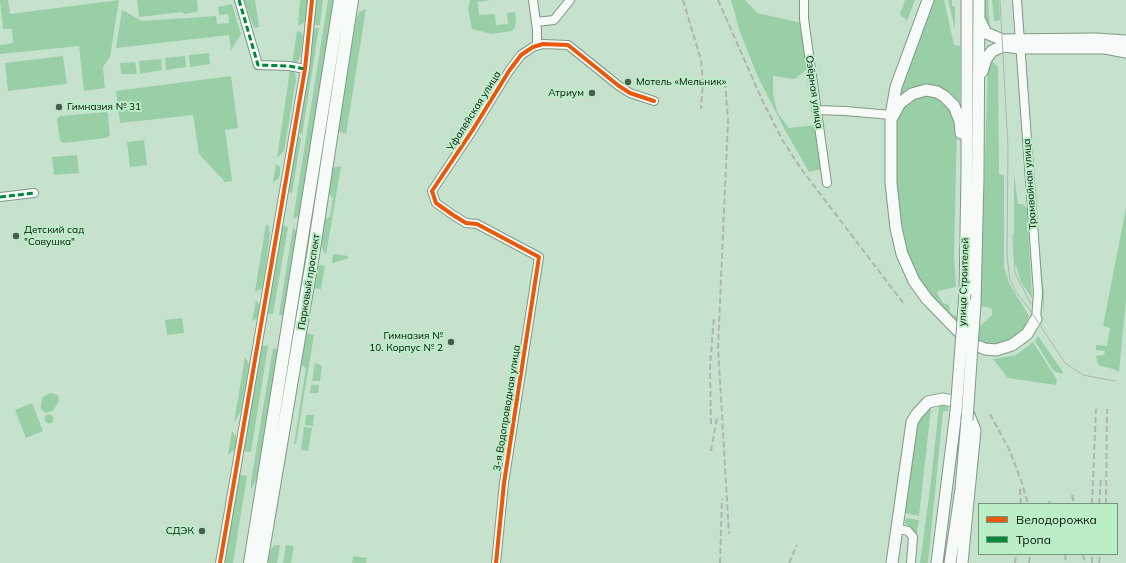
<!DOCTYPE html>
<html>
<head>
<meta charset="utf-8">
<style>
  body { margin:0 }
  #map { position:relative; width:1126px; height:563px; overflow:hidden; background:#c6e2cd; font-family:Mulish,sans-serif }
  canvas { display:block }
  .legend { position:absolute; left:978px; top:503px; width:140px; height:52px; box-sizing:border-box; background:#bbedc7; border:1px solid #72977b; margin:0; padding:5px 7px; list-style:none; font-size:12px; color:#041508 }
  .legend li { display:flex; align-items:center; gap:8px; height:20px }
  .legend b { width:20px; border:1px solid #72977b }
</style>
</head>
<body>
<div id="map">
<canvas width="1126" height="563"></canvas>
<ul class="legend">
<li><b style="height:5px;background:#e8590c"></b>Велодорожка</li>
<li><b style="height:5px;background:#00873e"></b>Тропа</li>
</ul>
</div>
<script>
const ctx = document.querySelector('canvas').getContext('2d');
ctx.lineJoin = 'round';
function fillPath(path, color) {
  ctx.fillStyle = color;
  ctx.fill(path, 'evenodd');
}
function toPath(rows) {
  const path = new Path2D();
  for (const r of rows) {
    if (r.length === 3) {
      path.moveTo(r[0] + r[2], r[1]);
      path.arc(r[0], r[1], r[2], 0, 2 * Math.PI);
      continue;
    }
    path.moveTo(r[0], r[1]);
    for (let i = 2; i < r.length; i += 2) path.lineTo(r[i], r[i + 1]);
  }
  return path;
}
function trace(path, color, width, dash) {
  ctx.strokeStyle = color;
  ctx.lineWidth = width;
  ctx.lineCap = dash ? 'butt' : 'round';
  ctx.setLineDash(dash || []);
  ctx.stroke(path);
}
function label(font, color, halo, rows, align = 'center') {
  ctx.font = font + ' Mulish,sans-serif';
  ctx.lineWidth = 4;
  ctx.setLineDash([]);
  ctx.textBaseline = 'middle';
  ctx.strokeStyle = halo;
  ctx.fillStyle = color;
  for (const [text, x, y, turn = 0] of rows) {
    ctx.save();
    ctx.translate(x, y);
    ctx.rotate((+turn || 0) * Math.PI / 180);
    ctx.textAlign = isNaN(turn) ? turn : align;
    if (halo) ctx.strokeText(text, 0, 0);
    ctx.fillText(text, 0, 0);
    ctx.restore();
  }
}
fillPath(toPath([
  [0,0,8,0,10,14,119,0,110,57,103,67,105,88,84,91,79,46,0,54,0,45,13,43,12,29,3,29],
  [137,0,197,0,198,9,197,12,184,14,182,12,139,17],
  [244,0,255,0,259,27,254,28],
  [300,0,307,0,306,20,301,25,298,25],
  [315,0,323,0,320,25,313,25],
  [328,0,334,0,300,215,293,219],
  [470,0,491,0,478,2,479,15,495,14,496,25,508,24,507,13,515,12,516,22,514,29,512,31,491,34,472,29,468,9],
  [731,0,745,0,757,13,802,23,807,69,795,79,773,76,773,93,777,112,789,128,815,125,822,169,809,172,785,130,758,77,740,32],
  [905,0,915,0,907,21,900,14],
  [932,0,944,0,954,45,960,46,960,110,941,90,895,101],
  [948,0,952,0,952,6,955,6,955,30],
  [985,0,988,0,990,31,984,21],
  [992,0,999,0,1000,20,994,21],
  [232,4,241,34,231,50,229,35,116,48,122,10,142,21,216,16,217,24,229,23,228,14,219,15,218,7],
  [366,9,346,134,338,131,356,20,359,12],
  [319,28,302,135,295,130,312,29],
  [297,31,301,32,303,36,301,54,298,61,292,64],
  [209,53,210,64,190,67,189,55],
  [63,56,67,84,8,91,5,63],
  [185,56,186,67,166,70,165,58],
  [161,59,162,70,140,74,139,61],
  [990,59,998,67,999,174,1004,175,1004,267,1009,283,1029,316,1025,326,1021,332,1005,343,996,345,980,342,952,319,929,295,915,275,906,254,901,232,895,193,895,120,906,101,912,96,935,95,950,106,957,123,954,257,956,287,938,291,937,293,943,303,949,305,950,312,953,315,980,326,992,315,992,310,990,308,980,306,988,65],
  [135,62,137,74,121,74,120,63],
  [290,70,295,73,296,80,284,151,277,158],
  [231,76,238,128,225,130,232,181,225,182,199,154,193,115,120,123,116,91],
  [106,112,108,114,110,136,106,138,63,143,60,140,57,119,60,116],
  [295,133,301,138,292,193,286,191],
  [144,140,147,165,130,167,127,142],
  [77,155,79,173,54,175,52,157],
  [276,164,280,167,280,175,278,179,273,182],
  [341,166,326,255,320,244,324,219,330,217,333,198,329,194,332,168],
  [1014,173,1018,204,1022,204,1027,208,1032,298,1021,282,1014,259],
  [1126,208,1126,299,1119,372,1113,369,1098,365,1096,356,1104,355,1105,351,1096,350,1096,345,1107,346,1110,328,1103,326],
  [266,224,269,227,270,234,263,285,261,289,255,292],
  [280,225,288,227,273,314,265,313],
  [293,227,297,232,284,315,279,315],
  [333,254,348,256,348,258,334,263,332,262],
  [1040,255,1044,293,1044,315,1039,261],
  [321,265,325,266,321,289,313,288,316,267],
  [256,300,259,304,258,314,257,318,252,321],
  [182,318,184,333,167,335,165,320],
  [306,333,314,335,296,444,294,444,306,368,301,365],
  [1038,336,1063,372,1062,374,1054,371,1051,367,1035,341],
  [1033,342,1057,380,1056,385,1008,378,993,359,1016,355],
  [261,345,268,346,251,452,243,451],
  [273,348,279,350,258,476,251,490,251,481],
  [245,357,249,364,241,411,234,422],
  [315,363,322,366,320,381,312,381],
  [311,385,319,385,318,393,310,393],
  [50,393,58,395,59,401,53,411,45,413,41,409,41,403,43,397],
  [32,403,43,431,26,438,15,410],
  [948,405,948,411,943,411,928,563,920,563,931,481,939,406],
  [931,408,919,516,904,513,917,425,919,418],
  [49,419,4.5],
  [306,415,314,415,313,426,305,425],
  [304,427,312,428,308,451,301,450],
  [232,431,236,436,237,443,234,450,228,455],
  [239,475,247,476,233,563,225,563],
  [906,518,919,520,916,538,905,522],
  [275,545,280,545,277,563,268,563,270,550],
  [286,545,294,546,291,563,283,563],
  [353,556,367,558,366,563,352,563]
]), '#98cfa7');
const minor = toPath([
  [239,0,258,65,289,66,305,69],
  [533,0,537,30,537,45],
  [804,0,804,19,827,183],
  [1017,0,1038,293,1036,319],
  [536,22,554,20,570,0],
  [816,110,845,111,891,115],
  [0,197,34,193],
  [896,528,908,531,913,537,911,563],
  [220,563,305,69,312,0],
  [496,563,504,483,539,257,477,224,466,223,453,215,436,203,432,191,472,131,509,71,521,55,533,47,543,44,568,45,619,86,630,93,654,101]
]);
const secondary = toPath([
  [928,0,896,87,891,115,891,183,896,228,902,254,914,281,927,299,961,334,975,345,985,349,996,350,1012,345,1027,334,1036,319],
  [980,21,986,33,1003,40,1096,39,1126,41],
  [982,72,986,59,992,51,1003,46,1020,48,1105,48,1126,52],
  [893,116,900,103,912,94,926,90,937,92,944,96,954,106,960,121,961,133],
  [965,294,967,174,967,0],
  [975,303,978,178,979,0],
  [892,563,912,422,917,414,928,402,943,399,958,402,966,408,975,430,962,563],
  [937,563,956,412],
  [950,563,961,489,967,420]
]);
const primary = toPath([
  [250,563,340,0],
  [261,563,313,255,352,0]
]);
trace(minor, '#829787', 10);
trace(secondary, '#829787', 13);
trace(primary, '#829787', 14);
trace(minor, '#f6fbf8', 8);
trace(secondary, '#f6fbf8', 11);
trace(primary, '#f6fbf8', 12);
trace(toPath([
  [1000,0,1008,147,1007,256,1010,280,1016,292,1030,310,1065,363,1083,375,1115,381],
  [1013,235,1015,273,1031,304]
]), '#aeb5b0', 1);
trace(toPath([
  [683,0,701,60,703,82,701,109],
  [718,0,763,102,783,141,802,170,904,304],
  [725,82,728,120,718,347,729,534],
  [990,414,1009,449,1021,480,1028,504],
  [711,424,710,367,714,317],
  [711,451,717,417],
  [1020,489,1021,504],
  [1072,495,1074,504],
  [1049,501,1050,504],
  [1092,504,1096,409],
  [1099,504,1101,478],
  [1106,504,1107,409],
  [1065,554,1066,563],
  [1083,554,1085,563],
  [720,563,722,499],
  [789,563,797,545],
  [1015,563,1016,554],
  [1029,563,1030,554],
  [1092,563,1092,554],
  [1099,563,1100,554]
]), '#aeb5b0', 2, [6, 3]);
const secondaryBridge = toPath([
  [956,412,965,294],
  [967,420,975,303]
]);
trace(secondaryBridge, '#829787', 13, []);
trace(secondaryBridge, '#f6fbf8', 11);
trace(toPath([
  [239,0,258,65,289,66,305,69],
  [0,197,34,193]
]), '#00873e', 3, [6, 3]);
trace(toPath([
  [220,563,305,69,312,0],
  [496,563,504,483,539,257,477,224,466,223,453,215,436,203,432,191,472,131,509,71,521,55,533,47,543,44,568,45,619,86,630,93,654,101]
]), '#e8590c', 4);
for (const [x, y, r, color] of [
  [628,82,4,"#485d4d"],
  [592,93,4,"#485d4d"],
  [59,107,4,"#485d4d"],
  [16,236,4,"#485d4d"],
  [451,342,4,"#485d4d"],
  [202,531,4,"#485d4d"]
]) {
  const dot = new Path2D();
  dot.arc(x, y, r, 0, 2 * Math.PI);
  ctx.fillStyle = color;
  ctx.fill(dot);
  trace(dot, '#bbedc7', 1.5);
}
label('10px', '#041508', '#bbedc7', [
  ["Мотель «Мельник»",636,82],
  ["Атриум",584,93,"right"],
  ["Гимназия № 31",67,107],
  ["Детский сад",24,230],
  ["\"Совушка\"",24,242],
  ["Гимназия №",443,336,"right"],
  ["10. Корпус № 2",443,348,"right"],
  ["СДЭК",194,531,"right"]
], 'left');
label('10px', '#041508', '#bbedc7', [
  ["Озёрная улица",814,92,82],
  ["Уфалейская улица",474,111,-58],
  ["Трамвайная улица",1030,184,-94],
  ["Парковый проспект",309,282,-81],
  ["улица Строителей",964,282,-88],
  ["3-я Водопроводная улица",507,408,-81]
]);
</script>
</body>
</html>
